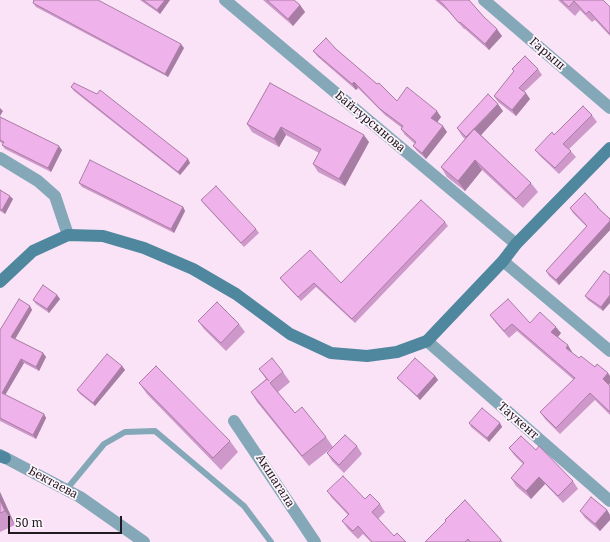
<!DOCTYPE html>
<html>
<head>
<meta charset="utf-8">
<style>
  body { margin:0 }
  #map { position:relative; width:610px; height:542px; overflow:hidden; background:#fae3f7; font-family:"Noto Serif",serif }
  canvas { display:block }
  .scale { position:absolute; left:8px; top:516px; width:114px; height:18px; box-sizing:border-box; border:2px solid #211a21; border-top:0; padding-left:5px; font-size:12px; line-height:14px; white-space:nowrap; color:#211a21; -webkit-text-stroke:3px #fff5fd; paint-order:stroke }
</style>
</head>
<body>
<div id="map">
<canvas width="610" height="542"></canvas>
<div class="scale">50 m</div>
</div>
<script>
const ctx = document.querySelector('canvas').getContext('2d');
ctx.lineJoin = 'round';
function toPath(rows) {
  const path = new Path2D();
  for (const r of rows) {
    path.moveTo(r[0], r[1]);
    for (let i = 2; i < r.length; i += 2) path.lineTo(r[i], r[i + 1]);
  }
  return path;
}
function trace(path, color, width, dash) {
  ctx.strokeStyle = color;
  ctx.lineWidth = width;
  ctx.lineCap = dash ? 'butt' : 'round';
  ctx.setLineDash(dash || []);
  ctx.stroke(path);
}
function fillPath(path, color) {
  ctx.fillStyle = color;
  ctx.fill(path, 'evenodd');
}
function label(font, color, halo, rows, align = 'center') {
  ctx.font = font + ' "Noto Serif",serif';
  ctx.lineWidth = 3.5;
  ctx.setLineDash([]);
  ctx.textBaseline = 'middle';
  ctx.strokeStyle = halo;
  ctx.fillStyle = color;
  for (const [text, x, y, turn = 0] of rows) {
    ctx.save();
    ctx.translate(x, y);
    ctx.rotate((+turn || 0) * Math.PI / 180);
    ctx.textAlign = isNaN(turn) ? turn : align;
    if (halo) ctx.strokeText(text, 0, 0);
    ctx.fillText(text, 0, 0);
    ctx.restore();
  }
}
trace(toPath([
  [66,490,104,444,125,432,155,431,244,506,271,542]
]), '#84a8b8', 6);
trace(toPath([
  [225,0,516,244],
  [484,0,610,108],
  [0,158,38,181,55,196,68,235],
  [503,261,610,351],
  [427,341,610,501],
  [234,421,315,542]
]), '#84a8b8', 12);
trace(toPath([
  [0,455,80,497,144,542]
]), '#84a8b8', 12);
trace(toPath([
  [0,282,33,251,68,235,103,236,144,248,193,269,236,294,290,334,331,353,367,356,397,352,427,341,503,261,516,244,610,148],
  [0,456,5,458]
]), '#4e879e', 12);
fillPath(toPath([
  [140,0,170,0,160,14],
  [263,0,294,0,300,5,305,12,293,26],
  [435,0,469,0,484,17,502,36,489,50,465,29,464,29,448,11],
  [558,0,603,0,610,7,610,36,595,20,592,22,580,10,575,16],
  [33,3,184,48,168,77,36,7],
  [336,49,397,101,441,117,437,122,447,132,426,159,417,151,413,146,415,144,405,135,401,129,402,128,385,115,358,88,356,90,318,57,313,51],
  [512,69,538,69,542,75,524,92,530,99,516,116,498,102,494,96,514,71],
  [270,83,369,142,345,186,318,172,313,164,319,153,286,135,279,147,252,132,247,124],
  [71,87,188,159,190,163,180,175,74,91],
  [503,111,481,135,531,183,538,192,523,208,482,170,465,191,447,177,441,167,465,139,462,136,457,128],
  [592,115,597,122,569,149,576,157,559,174,540,156,535,150,554,135],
  [0,117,62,150,51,172,5,149,2,145,3,144,0,142],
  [79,183,183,207,185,211,174,233,82,187],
  [0,190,13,199,5,214,0,211],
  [201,200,256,229,259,233,244,247,204,204],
  [598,207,601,211,610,219,610,230,559,285,549,276,546,271,587,227,573,213,570,208],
  [445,222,448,226,355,323,316,287,301,301,283,282,280,278,341,283],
  [610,275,603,311,588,300,585,296],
  [57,295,60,299,49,313,36,304,33,300],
  [30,306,32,310,15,339,43,353,46,357,39,371,24,363,5,395,44,414,46,418,36,439,0,421,0,330],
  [490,315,530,323,561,333,558,337,572,352,572,353,579,358,595,367,610,376,610,383,609,385,610,386,610,415,595,400,560,434,545,419,540,412,574,380,517,331,509,338,495,322],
  [198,321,239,324,245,332,226,351,204,329],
  [122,366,125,370,95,406,80,394,77,390],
  [259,369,283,372,290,382,278,392,295,413,326,437,333,447,309,466,257,402,251,392,266,379],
  [435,376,438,380,420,400,400,381,397,378],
  [139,383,230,441,238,452,221,470,147,394],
  [469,423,500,423,502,427,489,442,471,427],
  [357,446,362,454,344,473,332,461,327,453],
  [509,448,536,450,573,481,578,489,563,503,545,484,531,499,516,486,511,478,523,464,514,455],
  [327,491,365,499,380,504,385,512,378,519,394,536,406,542,371,542,363,534,358,539,348,529,342,521,348,515,332,498],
  [0,492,15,525,0,532],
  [607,510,610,515,610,520,600,531,585,518,580,511],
  [445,520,501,540,503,542,425,542,446,522]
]), '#ce99ca');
fillPath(toPath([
  [165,0,170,0,160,14,157,10],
  [300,5,305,12,293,26,288,19],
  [497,29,502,36,489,50,485,44],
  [181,44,184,48,168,77,165,74],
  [354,82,358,88,356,90,352,84],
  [526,93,530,99,516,116,512,110],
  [498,104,503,111,472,145,467,137],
  [0,108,3,111,0,116],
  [437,111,441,117,436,124,431,118],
  [443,126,447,132,426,159,422,153],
  [281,127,286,135,279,147,274,139],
  [364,135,369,142,345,186,339,179],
  [59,146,62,150,51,172,48,168],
  [188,159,190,163,180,175,178,172],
  [475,160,482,170,465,191,458,181],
  [10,196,13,199,5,214,2,210],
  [183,207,185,211,174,233,171,229],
  [610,221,610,230,559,285,556,280],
  [57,295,60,299,49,313,47,309],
  [610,295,610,303,603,311,601,307],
  [30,306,32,310,14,341,11,337],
  [556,327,561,333,556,339,551,332],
  [568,345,572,352,570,355,566,348],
  [43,353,46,357,39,371,36,367],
  [21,359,24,363,4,397,2,393],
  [122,366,125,370,95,406,93,403],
  [608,373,610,376,610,383,608,386,603,379],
  [435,376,438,380,420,400,417,396],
  [44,414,46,418,36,439,33,435],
  [500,423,502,427,489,442,487,438],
  [539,477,545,484,531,499,526,491],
  [0,492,15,525,5,511,0,500],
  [607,510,610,515,610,520,600,531,595,524]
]), '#a87da4');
const building = toPath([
  [34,0,98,0,181,44,165,74,33,3,34,0],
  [143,0,165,0,157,10,143,0],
  [267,0,294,0,300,5,288,19,267,0],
  [438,0,469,0,484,17,497,29,485,44,460,22,459,23,443,4,438,0],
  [561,0,603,0,610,7,610,34,589,11,586,14,574,1,569,7,561,0],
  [326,38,336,49,377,84,379,83,397,101,407,87,437,111,431,118,443,126,422,153,413,146,416,142,401,129,403,126,380,109,354,82,352,84,313,51,326,38],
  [525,56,538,69,519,88,526,93,512,110,494,96,514,71,512,69,525,56],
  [74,83,97,94,100,90,188,159,178,172,71,87,74,83],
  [270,83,364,135,339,179,313,164,321,149,281,127,274,139,247,124,270,83],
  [488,94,498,104,466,137,457,128,488,94],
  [583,106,592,115,563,144,571,151,555,168,535,150,552,132,554,135,583,106],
  [0,117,59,146,48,168,2,145,4,142,0,140,0,117],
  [474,129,531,183,516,199,475,160,458,181,441,167,474,129],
  [90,160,183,207,171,229,79,183,90,160],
  [216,186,256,229,241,243,201,200,216,186],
  [0,190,10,196,2,210,0,209,0,190],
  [585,193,598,207,597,207,610,219,610,221,556,280,546,271,587,226,570,208,585,193],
  [421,200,445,222,352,319,314,283,298,297,280,278,310,250,341,283,421,200],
  [604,271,610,275,610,295,601,307,585,296,604,271],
  [43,285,57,295,47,309,33,300,43,285],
  [19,299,30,306,11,337,43,353,36,367,21,359,2,393,44,414,33,435,0,418,0,330,19,299],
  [508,299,530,323,540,312,556,327,551,332,568,345,566,348,579,358,581,356,595,367,597,364,608,373,603,379,610,386,610,412,590,393,556,428,540,412,575,378,512,324,504,331,490,315,508,299],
  [217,302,239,324,221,343,198,321,217,302],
  [107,354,122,366,93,403,77,390,107,354],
  [272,358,283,372,270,383,295,413,302,407,326,437,302,456,251,392,267,379,269,381,259,369,272,358],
  [415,358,435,376,417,396,397,378,415,358],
  [156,366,230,441,213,458,139,383,156,366],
  [482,408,500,423,487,438,469,423,482,408],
  [345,435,357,446,339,465,327,453,345,435],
  [521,436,536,450,539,446,573,481,558,496,539,477,526,491,511,478,524,463,509,448,521,436],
  [343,476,365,499,370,494,380,504,372,512,394,536,397,533,406,542,372,542,358,526,353,531,342,521,349,514,327,491,343,476],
  [591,497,607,510,595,524,580,511,591,497],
  [0,500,5,511,0,513,0,500],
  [465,500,501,540,499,542,470,542,468,539,465,542,425,542,446,521,445,520,465,500]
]);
fillPath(building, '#f0b2eb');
trace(building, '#a87da4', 1);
label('12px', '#211a21', '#fff5fd', [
  ["Гарыш",547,54,41],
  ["Байтурсынова",370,122,40],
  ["Таукент",518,421,41],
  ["Акшагала",275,481,57],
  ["Бектаева",53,483,28]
]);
</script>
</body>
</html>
